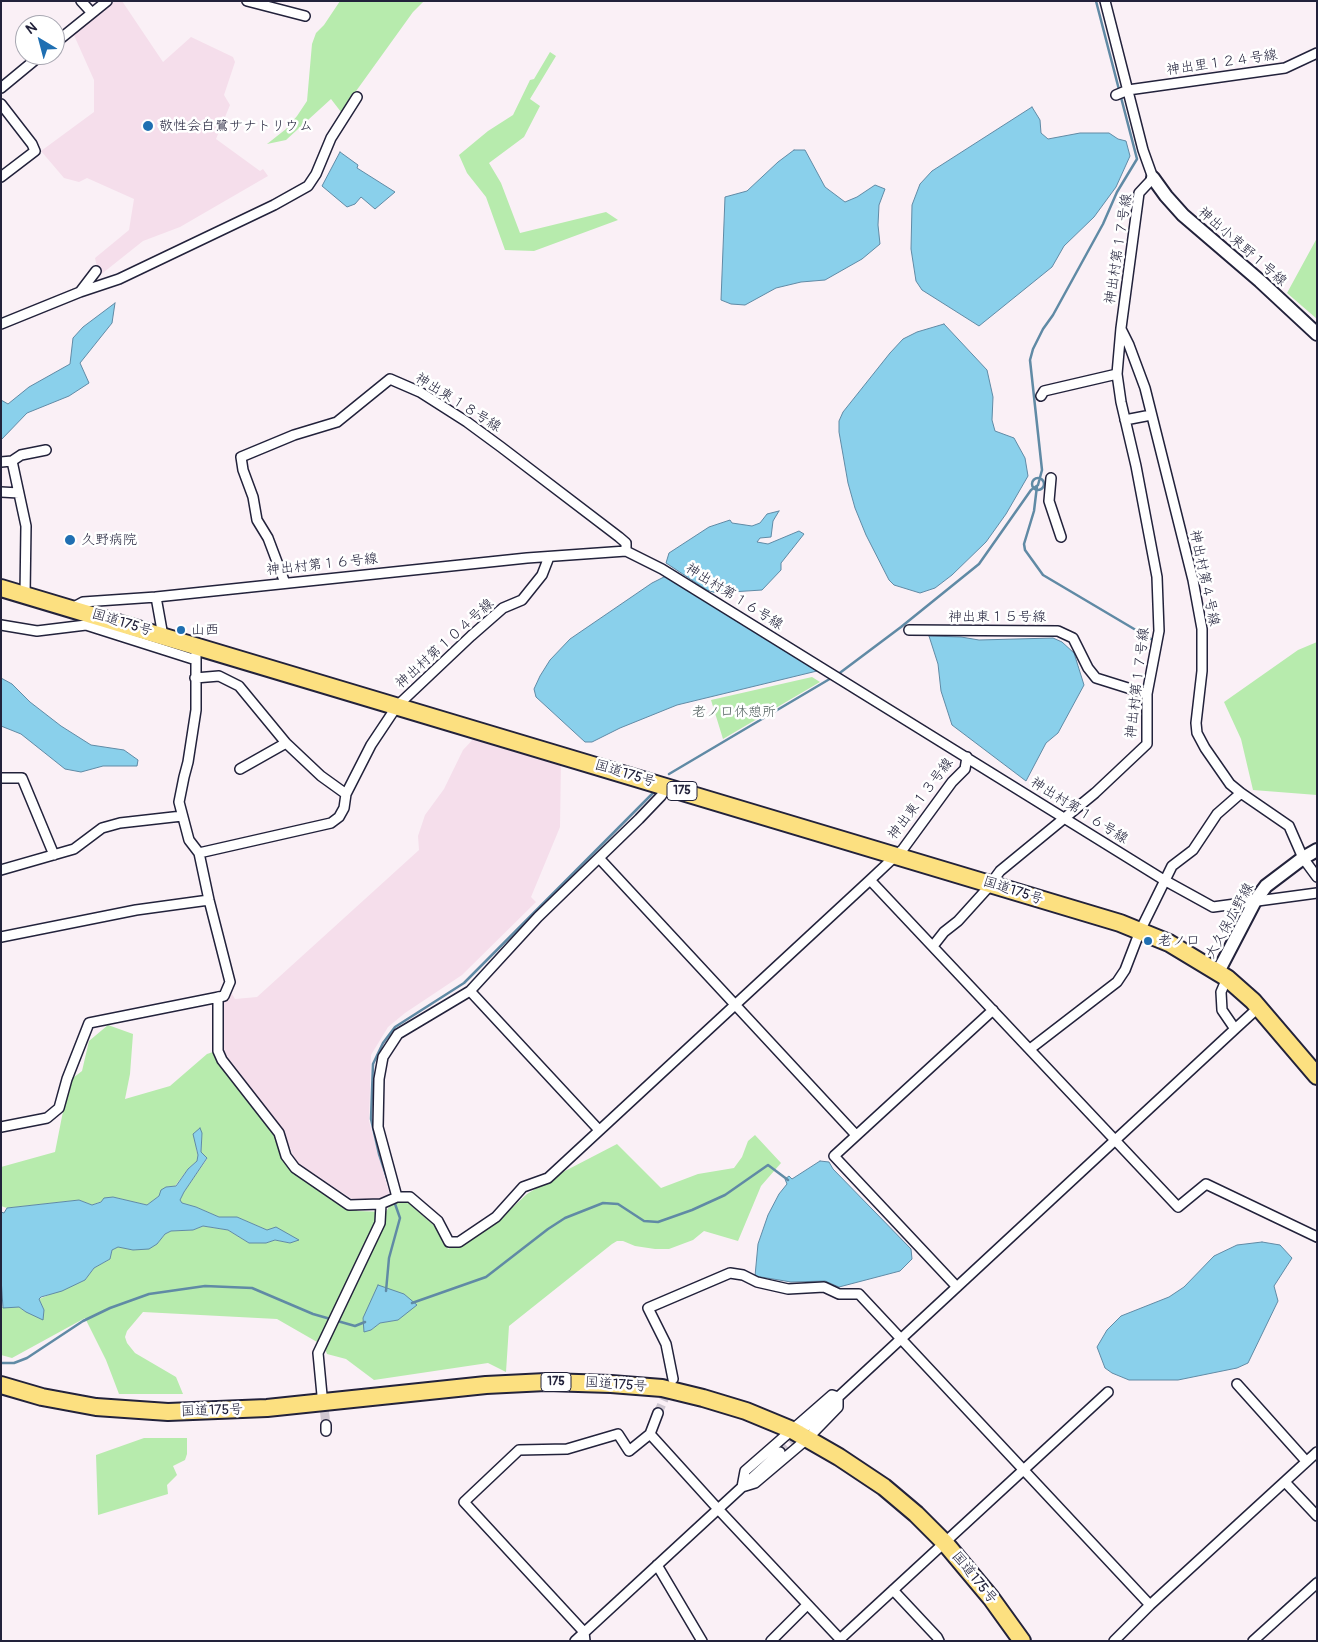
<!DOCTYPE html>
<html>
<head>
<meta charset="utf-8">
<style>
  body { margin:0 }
  #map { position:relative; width:1318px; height:1642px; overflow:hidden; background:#faf0f6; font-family:Pangolin,sans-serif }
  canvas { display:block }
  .frame { position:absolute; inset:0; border:2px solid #22223b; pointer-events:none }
  .north { position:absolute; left:15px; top:15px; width:50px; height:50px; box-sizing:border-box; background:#fff; border:1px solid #a7a7b1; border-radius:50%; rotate:323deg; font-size:14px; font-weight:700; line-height:20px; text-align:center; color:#22223b }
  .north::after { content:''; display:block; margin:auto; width:18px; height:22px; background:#1f6fb2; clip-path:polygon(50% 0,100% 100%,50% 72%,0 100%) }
</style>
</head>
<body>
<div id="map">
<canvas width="1318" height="1642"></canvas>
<div class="frame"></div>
<div class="north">N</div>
</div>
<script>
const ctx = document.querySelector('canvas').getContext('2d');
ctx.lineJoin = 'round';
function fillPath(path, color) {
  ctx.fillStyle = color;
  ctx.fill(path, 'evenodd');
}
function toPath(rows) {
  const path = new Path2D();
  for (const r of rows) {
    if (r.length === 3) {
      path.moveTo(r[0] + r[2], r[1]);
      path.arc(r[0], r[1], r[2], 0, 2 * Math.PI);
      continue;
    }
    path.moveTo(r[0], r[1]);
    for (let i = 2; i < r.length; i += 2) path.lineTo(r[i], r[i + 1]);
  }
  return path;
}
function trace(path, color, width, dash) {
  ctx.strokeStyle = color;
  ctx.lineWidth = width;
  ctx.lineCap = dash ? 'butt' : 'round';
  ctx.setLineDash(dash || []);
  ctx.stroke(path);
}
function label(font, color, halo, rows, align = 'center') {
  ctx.font = font + ' Pangolin,"Klee One",sans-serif';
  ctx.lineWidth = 5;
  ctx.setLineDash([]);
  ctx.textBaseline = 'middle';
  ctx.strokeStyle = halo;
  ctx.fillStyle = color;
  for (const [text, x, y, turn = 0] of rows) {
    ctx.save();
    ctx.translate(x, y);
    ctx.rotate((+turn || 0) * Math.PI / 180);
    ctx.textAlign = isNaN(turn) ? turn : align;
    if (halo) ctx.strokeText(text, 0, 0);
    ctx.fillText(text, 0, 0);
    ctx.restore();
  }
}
fillPath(toPath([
  [115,1,122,1,163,62,191,37,233,57,235,62,224,95,230,105,216,139,260,171,263,169,268,176,180,227,143,241,99,276,95,258,129,230,134,199,87,178,79,182,64,178,41,151,94,112,94,80,73,33],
  [477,735,561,761,560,827,531,897,536,902,462,975,405,1013,388,1027,371,1055,369,1121,390,1196,382,1199,352,1199,296,1162,283,1131,224,1052,222,1001,232,994,235,999,257,997,419,850,418,836,425,815,444,789,463,750]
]), '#f5deeb');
fillPath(toPath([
  [340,1,424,1,413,12,341,112,331,99,286,140,267,144,286,129,297,116,307,101,312,44,316,33,324,25],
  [550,52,556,56,530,99,540,106,524,137,489,163,501,183,520,233,606,212,618,220,534,251,505,250,486,197,467,173,459,155,488,131,513,115,530,80,534,79],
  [1317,238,1317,319,1287,293],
  [1317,642,1317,795,1253,790,1241,739,1224,702,1298,650],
  [812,677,820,682,723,739,711,700],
  [108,1025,133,1034,130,1074,125,1099,170,1086,207,1054,213,1052,274,1135,283,1160,294,1171,319,1188,358,1211,386,1212,391,1203,406,1201,437,1228,448,1249,500,1219,527,1194,563,1172,617,1144,661,1188,698,1174,734,1168,742,1157,748,1141,755,1135,781,1163,761,1186,738,1241,704,1231,693,1240,669,1249,655,1249,635,1246,623,1241,617,1241,612,1244,509,1326,506,1372,488,1363,374,1380,346,1359,327,1354,324,1346,277,1319,143,1312,127,1331,125,1337,127,1343,135,1353,176,1377,183,1394,119,1394,106,1360,85,1318,12,1358,1,1355,1,1307,19,1307,26,1312,44,1310,39,1299,85,1280,94,1268,110,1259,112,1250,118,1246,133,1250,157,1244,165,1234,171,1231,193,1230,203,1226,228,1230,249,1243,266,1243,275,1240,290,1243,267,1230,237,1217,219,1217,196,1207,182,1203,180,1200,184,1192,207,1159,201,1152,202,1133,196,1149,198,1155,197,1161,188,1169,175,1186,166,1187,159,1196,147,1205,113,1197,92,1205,79,1200,7,1208,1,1206,1,1167,55,1152,69,1081,82,1071,89,1041],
  [404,1294,398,1320,380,1323,371,1330,364,1332],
  [144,1438,187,1438,187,1454,185,1460,173,1466,177,1475,167,1485,168,1494,98,1515,96,1455]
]), '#b7ebad');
const water = toPath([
  [1032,107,1040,120,1041,133,1048,139,1080,133,1109,133,1118,139,1126,141,1130,156,1116,187,1094,217,1064,246,1052,267,979,326,922,290,916,281,911,249,912,205,920,184,932,171,1032,107],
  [794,150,805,150,825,187,845,202,857,197,875,185,885,189,879,205,878,225,880,244,862,259,825,280,801,282,776,288,745,305,731,304,721,300,725,197,747,191,778,162,794,150],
  [340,152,358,165,357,168,395,192,375,209,361,197,355,204,347,207,322,186,340,152],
  [115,303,112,323,80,363,89,383,69,396,27,413,1,440,1,400,8,404,29,387,70,364,73,338,83,327,115,303],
  [944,324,987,370,993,397,992,420,995,431,1014,438,1025,458,1028,476,1006,514,986,542,952,575,935,588,920,593,894,585,889,580,866,535,855,508,848,483,839,432,839,421,843,412,890,353,903,339,917,332,944,324],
  [779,511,773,521,771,537,760,538,757,542,768,544,799,531,804,534,781,563,781,570,762,590,716,593,707,590,666,563,669,553,709,527,730,520,732,523,752,526,760,523,767,514,779,511],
  [666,576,817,671,677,705,620,728,592,742,585,742,536,697,534,689,540,676,550,660,570,639,652,583,666,576],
  [929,636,961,637,979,640,1053,638,1062,642,1074,653,1084,685,1058,733,1046,743,1026,781,952,725,941,691,938,664,929,636],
  [1,678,12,684,30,702,61,726,91,745,124,750,138,760,137,766,103,766,81,772,65,769,21,734,1,726,1,678],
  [200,1128,202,1133,201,1152,207,1158,184,1192,180,1200,182,1203,196,1207,219,1217,237,1217,267,1230,276,1227,299,1240,290,1243,275,1240,266,1243,249,1243,228,1230,203,1226,193,1230,171,1231,165,1234,157,1244,149,1249,133,1250,118,1247,112,1250,110,1259,94,1268,85,1280,62,1291,41,1297,39,1299,44,1310,43,1320,26,1312,19,1307,3,1308,1,1278,1,1212,4,1213,7,1208,79,1200,92,1205,101,1202,104,1198,113,1197,147,1205,159,1196,161,1190,166,1187,176,1186,188,1169,197,1161,198,1155,193,1134,200,1128],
  [820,1161,829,1162,833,1169,911,1249,912,1259,900,1271,839,1287,825,1281,791,1282,755,1276,758,1244,768,1215,779,1194,787,1184,785,1179,789,1176,792,1179,820,1161],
  [1262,1242,1280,1245,1292,1258,1274,1286,1278,1301,1248,1363,1237,1368,1178,1380,1129,1380,1112,1373,1105,1368,1097,1347,1107,1330,1121,1316,1169,1297,1184,1287,1214,1256,1237,1245,1262,1242],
  [378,1285,404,1294,417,1305,398,1320,380,1323,371,1330,364,1332,363,1318,378,1285]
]);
fillPath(water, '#8ad0eb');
trace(water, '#608aa5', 1);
trace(toPath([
  [1038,484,6],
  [1037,486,1034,511,1024,544,1025,550,1043,575,1151,639],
  [837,675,901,627,979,564,1031,490,1038,485,1042,470,1030,360,1033,349,1043,329,1053,315,1103,224,1117,192,1137,159,1096,1],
  [669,774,833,677],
  [388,1181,379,1154,371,1119,373,1064,383,1043,395,1027,464,983,656,790],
  [386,1291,389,1258,400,1218,394,1201],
  [412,1303,486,1277,548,1229,565,1218,603,1203,618,1204,644,1221,658,1222,692,1210,725,1195,768,1165,788,1180],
  [1,1363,14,1363,27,1358,83,1321,110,1308,149,1294,205,1286,252,1288,313,1314,355,1326,365,1322],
  [1277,1613,1317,1577]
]), '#608aa5', 2.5);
trace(toPath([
  [323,1398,326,1425],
  [658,1413,669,1388],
  [780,1452,800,1433]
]), '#cfc7d1', 9, [9, 4.5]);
const street = toPath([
  [81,1,92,13],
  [247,1,305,16],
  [55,43,107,1],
  [1,88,41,55],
  [1116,95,1128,90,1285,68,1317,53],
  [1,104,32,144,35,151,1,177],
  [80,292,96,271],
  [1,324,80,292,119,279,274,205,308,186,316,174,331,138,357,97],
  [1121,329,1129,345,1145,388,1193,580,1202,629,1202,671,1196,723,1197,733,1205,748,1230,784,1241,793,1289,826,1303,858,1317,877],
  [1041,396,1044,391,1117,374],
  [1125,420,1151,415],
  [1,462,12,461],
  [1051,478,1049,501,1061,537],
  [1,492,19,493],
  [285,583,268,538,257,520,253,497,243,470,241,457,294,435,337,422,390,379,420,392,467,422,501,447,619,537,626,543,626,551],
  [25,595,26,526,12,461,21,455,46,450],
  [156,597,163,636],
  [72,608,83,602,156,597,527,558,626,551,662,569,1164,880,1213,907,1317,893],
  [1,625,37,631,86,625,196,660],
  [909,630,1058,631,1073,638,1088,668,1096,678,1147,694],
  [195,678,219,676,239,686,286,743,321,776,346,794],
  [240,769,286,743],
  [1,778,22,778,54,855],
  [199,853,331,823,339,817,344,808,346,794,371,745,397,706,471,636,503,608,522,600,542,575,549,557],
  [599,858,856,1135],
  [1,870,74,849,102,828,120,823,182,816],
  [870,880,1178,1207,1206,1184,1317,1237],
  [1,937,136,910,209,900],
  [933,946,944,932,958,921,986,890,1000,871,1095,793,1147,744,1147,694,1159,631,1157,577,1136,466,1121,402,1117,374,1121,328,1139,193,1153,178,1143,150,1105,1],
  [470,991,599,1130],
  [218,997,218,1051,222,1060,279,1133,286,1156,295,1168,349,1205,381,1204,397,1197,410,1197,438,1221,449,1242,459,1242,496,1217,523,1187,548,1178,870,880,903,849,952,782,965,769,967,757],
  [1235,1029,1259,1007],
  [1030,1049,1117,982,1125,970,1140,931,1172,866,1193,850,1217,814,1241,793],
  [1,1127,47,1118,59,1108,67,1079,89,1023,224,996,230,982,209,900,199,853,189,840,179,802,184,777,188,762,196,710,196,646],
  [397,1197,378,1127,379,1079,383,1057,398,1034,470,991,538,917,639,819,661,796,667,787],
  [957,1287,834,1156,993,1010],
  [673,1379,666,1344,648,1308,730,1273,743,1275,757,1282,788,1289,824,1287,839,1294,859,1294,1150,1605],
  [1237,1384,1306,1461],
  [322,1395,318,1353,380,1223,381,1204],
  [832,1395,838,1397,838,1407,807,1439,755,1483,742,1487,745,1471,832,1395],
  [658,1413,650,1434,718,1509,840,1639,1108,1392],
  [326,1425,326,1431],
  [807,1426,1235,1029,1222,1010,1221,992,1227,978],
  [1285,1482,1317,1516],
  [657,1565,702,1641],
  [893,1590,937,1637,939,1641],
  [575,1641,780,1452],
  [585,1641,584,1632,464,1502,519,1450,567,1449,618,1434,629,1451,650,1434],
  [771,1641,807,1605],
  [1114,1641,1150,1605,1317,1452],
  [1253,1641,1317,1583]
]);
const secondary = toPath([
  [1153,178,1166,196,1183,215,1260,281,1317,334],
  [1218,972,1255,901,1266,886,1303,858,1317,850]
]);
const highway = toPath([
  [1,588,1120,923,1169,943,1227,978,1253,1001,1317,1076],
  [1,1385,42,1397,96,1407,168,1412,267,1408,486,1385,546,1382,611,1384,662,1388,703,1398,746,1411,792,1430,839,1457,884,1487,916,1514,945,1543,991,1598,1022,1641]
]);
trace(street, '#22223b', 12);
trace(secondary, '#22223b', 16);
trace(highway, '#22223b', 20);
trace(street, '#fff', 9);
trace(secondary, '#fff', 12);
trace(highway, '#fce080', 16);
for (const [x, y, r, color] of [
  [148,126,6,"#1f6fb2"],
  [70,540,6,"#1f6fb2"],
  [181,630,5,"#1f6fb2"],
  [1148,941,5,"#1f6fb2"]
]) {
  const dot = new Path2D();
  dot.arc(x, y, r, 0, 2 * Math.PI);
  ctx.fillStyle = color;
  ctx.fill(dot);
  trace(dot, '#fff', 2);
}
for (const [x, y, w] of [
  [682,791,30],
  [556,1382,30]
]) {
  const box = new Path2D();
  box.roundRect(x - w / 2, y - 9.5, w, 19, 4);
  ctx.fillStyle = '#fff';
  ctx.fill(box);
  trace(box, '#22223b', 1);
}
label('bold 12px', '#22223b', null, [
  ["175",682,791],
  ["175",556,1382]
]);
label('14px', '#22223b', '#fff', [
  ["神出里１２４号線",1222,63,-8],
  ["神出小束野１号線",1242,247,41],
  ["神出村第１７号線",1119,249,-81],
  ["神出東１８号線",458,403,32],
  ["神出村第１６号線",322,565,-6],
  ["神出村第４号線",1204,578,78],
  ["神出村第１６号線",734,597,32],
  ["神出東１５号線",997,617],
  ["国道175号",122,623,17],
  ["神出村第１０４号線",445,644,-42],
  ["神出村第１７号線",1138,683,-83],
  ["国道175号",625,774,17],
  ["神出東１３号線",921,799,-53],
  ["神出村第１６号線",1079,811,32],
  ["国道175号",1013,891,18],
  ["大久保広野線",1230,921,-61],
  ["国道175号",616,1385,4],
  ["国道175号",212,1411,-2],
  ["国道175号",974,1578,51]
]);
label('14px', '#22223b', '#fff', [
  ["敬性会白鷺サナトリウム",159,126],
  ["久野病院",81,540],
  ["山西",191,630],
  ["老ノ口",1158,941]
], 'left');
label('14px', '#4f5e5d', '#fff', [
  ["老ノ口休憩所",734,712]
]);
</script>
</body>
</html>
